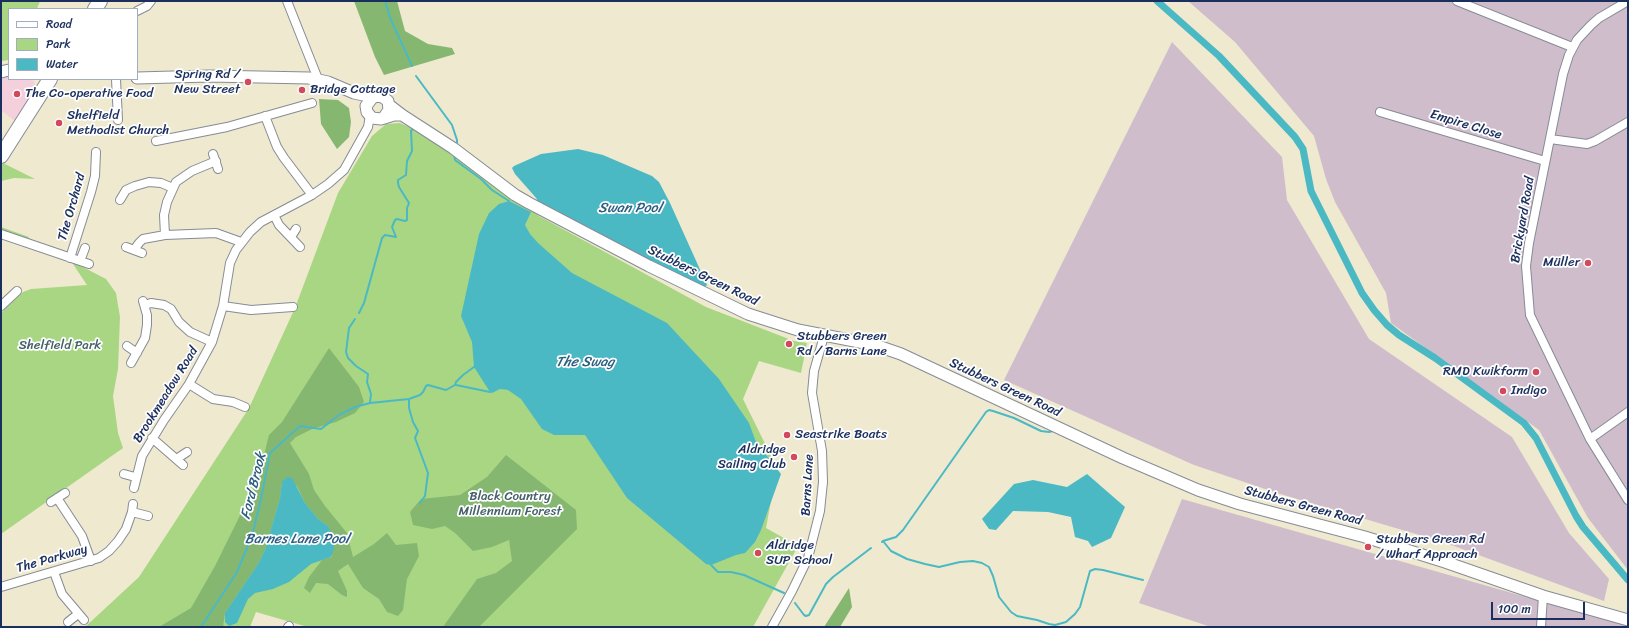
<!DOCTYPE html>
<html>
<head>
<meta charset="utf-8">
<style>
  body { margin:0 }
  #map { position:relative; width:1629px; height:628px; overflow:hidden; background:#efe9cf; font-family:Sriracha,sans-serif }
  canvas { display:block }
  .frame { position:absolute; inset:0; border:2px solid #1b2f5e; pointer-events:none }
  .legend { position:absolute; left:8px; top:8px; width:130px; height:72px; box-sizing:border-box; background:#fff; border:1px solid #a4acbf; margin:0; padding:5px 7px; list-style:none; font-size:12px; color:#1b2f5e }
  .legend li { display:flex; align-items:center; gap:8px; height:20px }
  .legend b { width:20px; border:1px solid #a4acbf }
  .scale { position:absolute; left:1491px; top:602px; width:94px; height:18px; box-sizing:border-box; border:2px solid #1b2f5e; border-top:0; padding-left:5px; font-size:12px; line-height:14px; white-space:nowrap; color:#1b2f5e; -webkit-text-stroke:3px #fff; paint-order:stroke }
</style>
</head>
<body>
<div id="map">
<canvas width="1629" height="628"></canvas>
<div class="frame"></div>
<ul class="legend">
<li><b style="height:5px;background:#fff"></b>Road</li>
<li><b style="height:11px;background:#a8d683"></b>Park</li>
<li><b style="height:11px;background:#4bb9c4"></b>Water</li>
</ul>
<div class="scale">100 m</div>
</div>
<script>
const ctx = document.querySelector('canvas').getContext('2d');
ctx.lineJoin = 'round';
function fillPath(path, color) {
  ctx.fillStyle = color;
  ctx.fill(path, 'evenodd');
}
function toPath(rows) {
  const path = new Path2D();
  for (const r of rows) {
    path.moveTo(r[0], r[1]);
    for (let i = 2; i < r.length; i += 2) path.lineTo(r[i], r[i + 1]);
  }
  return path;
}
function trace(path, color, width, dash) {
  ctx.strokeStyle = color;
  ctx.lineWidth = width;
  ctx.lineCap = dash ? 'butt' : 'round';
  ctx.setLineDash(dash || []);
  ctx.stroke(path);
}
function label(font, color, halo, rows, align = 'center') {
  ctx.font = font + ' Sriracha,sans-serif';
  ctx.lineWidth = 3.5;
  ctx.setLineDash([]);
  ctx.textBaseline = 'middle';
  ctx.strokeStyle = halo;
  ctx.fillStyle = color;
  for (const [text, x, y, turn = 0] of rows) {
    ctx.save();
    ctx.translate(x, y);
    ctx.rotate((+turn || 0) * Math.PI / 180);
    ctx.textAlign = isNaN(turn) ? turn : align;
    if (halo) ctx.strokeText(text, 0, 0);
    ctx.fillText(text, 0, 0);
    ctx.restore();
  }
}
fillPath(toPath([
  [9,76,9,79,28,79,34,81,36,89,15,121,1,110,1,79]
]), '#f4cfdc');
fillPath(toPath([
  [1188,1,1628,1,1628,570,1588,518,1539,430,1391,323,1386,293,1335,202,1326,179,1314,136,1235,42],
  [1172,42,1282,157,1287,200,1369,339,1512,437,1569,533,1609,579,1604,601,1443,542,1277,493,1194,465,1004,380],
  [1182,499,1628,626,1628,627,1211,627,1139,603]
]), '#d0bdcc');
fillPath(toPath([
  [1,1,40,1,37,9,9,9,9,60,1,61],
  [400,123,413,129,458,156,539,216,706,307,794,341,807,343,801,373,759,361,743,399,777,468,766,528,798,546,753,627,308,627,256,612,250,627,85,627,139,577,249,408,295,308,338,193,372,136,386,124],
  [3,163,35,179,14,178,1,181,1,166],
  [1,227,29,237,27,241,1,231],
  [73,264,77,264,106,279,116,293,120,317,118,369,113,396,118,433,123,448,1,534,1,313,23,292,31,289,87,285]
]), '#a8d683');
fillPath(toPath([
  [354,1,397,1,405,31,428,44,452,48,455,54,384,75,375,57],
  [319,99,338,100,349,108,351,122,349,137,337,149,321,124],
  [329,348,359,387,364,402,355,413,336,422,312,429,296,437,290,443,309,474,314,490,325,506,347,533,353,557,374,544,387,533,396,545,417,543,419,556,407,579,403,610,398,616,387,612,379,599,363,588,348,564,338,571,347,591,347,597,342,595,328,584,316,583,310,593,304,588,309,577,322,560,332,557,328,526,318,519,305,503,297,486,282,482,280,498,265,550,258,564,225,613,223,627,159,627,191,608,215,566,258,479,269,435,282,422],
  [506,455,576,510,577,529,479,627,443,627,477,579,496,573,512,561,509,540,492,547,473,551,455,533,445,526,432,529,413,525,410,512,421,499,460,495,487,477],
  [849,588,852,607,840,627,824,627]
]), '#86b771');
fillPath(toPath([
  [578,149,603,155,652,176,659,182,670,203,707,285,704,288,535,203,537,199,515,174,512,168,514,166,541,154],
  [509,201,531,212,525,225,530,234,538,243,572,273,667,323,719,379,749,423,756,442,781,474,761,530,755,542,745,553,736,555,711,565,706,564,627,498,585,435,554,435,542,429,521,399,508,390,500,389,492,393,490,392,474,367,472,342,461,316,479,234,489,213,499,204],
  [1087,474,1125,507,1111,538,1092,547,1088,541,1075,537,1071,517,1048,512,1013,511,996,530,989,529,982,519,1014,484,1033,480,1067,487],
  [287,477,292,478,305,503,318,519,328,526,333,537,334,549,331,557,311,564,289,582,273,589,255,593,248,599,237,623,229,626,225,622,225,613,258,564,265,550,280,498,282,482]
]), '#4bb9c4');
trace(toPath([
  [385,1,391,20,412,66],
  [416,76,452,125,457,140,457,147],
  [454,154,455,160,481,179,492,190,509,201],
  [359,313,364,303,382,238,385,235,396,237,392,227,395,220,397,219,405,221,407,220,407,208,409,203,399,187,398,183,398,180,406,175,407,161,412,151,411,131,413,129],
  [355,319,349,328,346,352,348,358,356,366,368,374,367,382,371,394,370,402],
  [456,385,490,392],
  [409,399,409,408,413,422,418,431,415,438,428,473,425,496,420,503],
  [883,541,896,537,903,530,986,412,989,410,993,411,1014,418,1041,431,1049,432,1053,431],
  [882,542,883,541,891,551,907,559,925,564,939,567,960,562,973,561,982,563,989,567,993,576,999,597,1011,612,1017,616,1037,620,1049,624,1055,625,1066,622,1075,614,1080,607,1090,571,1095,569,1103,570,1143,580],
  [711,565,718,572,731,572,744,575,784,593],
  [795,603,804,615,806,616,809,615,826,584,833,577,871,548],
  [201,627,237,572,252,536,261,499,270,453,300,426,321,429,339,415,355,407,370,403,409,399,420,395,423,392,426,386,428,385,446,390,455,385,456,382,463,375,474,367]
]), '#4bb9c4', 2);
trace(toPath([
  [1157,1,1219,56,1295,137,1303,149,1311,191,1362,293,1374,310,1387,325,1399,335,1435,358,1524,423,1536,438,1576,516,1583,527,1628,580]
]), '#4bb9c4', 7);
const street = toPath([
  [287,1,318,79],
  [1457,1,1572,47],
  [1628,1,1599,18,1591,25,1577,40,1569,55,1563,74,1529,243,1526,266,1530,315,1590,439,1628,500],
  [137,11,147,6,151,1],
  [116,79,118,120],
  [1380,112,1545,161],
  [265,116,277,147,284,158,312,195],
  [1550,139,1587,144,1595,141,1628,122],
  [156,141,227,127,312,103],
  [213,154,218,169],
  [120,200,126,190,135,186,149,182,161,183,173,188],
  [274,215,279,225,300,247],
  [1,234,89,264],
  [165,235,164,215,167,202,176,182,192,171,216,161],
  [291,237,296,229],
  [126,247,142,253],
  [134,250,139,243,143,239,165,235,216,233,241,242],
  [70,258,91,192,95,176,96,152],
  [80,261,85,248],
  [145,305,151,303,164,305,171,309,179,322,190,332,212,342],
  [1,306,17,291],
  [223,306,251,310,293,307],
  [127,346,137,353],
  [131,363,145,338,147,325,147,315,143,301],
  [189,384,213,399,233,402,245,407],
  [152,438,183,465],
  [1590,439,1628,412],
  [178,458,187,452],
  [124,474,135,477],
  [134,488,142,456,164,420,189,384,212,342,223,306,230,263,236,250,250,232,261,222,312,195,328,184,344,170,368,127,370,115],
  [57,498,82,536,91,561],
  [51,502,65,493],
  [132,512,148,516],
  [54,572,62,594,84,620],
  [1,587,99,558,109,551,118,541,126,529,132,512,133,504],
  [68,622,78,614],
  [288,627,289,626],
  [772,627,792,591,808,558,820,511,823,482,822,451,812,393,814,371,824,336],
  [1541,627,1543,596]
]);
const secondary = toPath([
  [1,72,9,70],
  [137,78,209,76,309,78,328,82,354,93,373,97],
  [389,105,402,115,453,148,515,195,529,203,649,266,748,314,798,330,875,345,901,354,1123,458,1198,490,1240,504,1365,537,1445,562,1543,596,1628,620],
  [384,117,389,110,388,101,381,96,373,97,366,106,367,112,372,118,381,119,394,115,402,115]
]);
const highway = toPath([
  [95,9,100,1],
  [1,156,50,79]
]);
trace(street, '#858c96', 10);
trace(secondary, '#858c96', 13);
trace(highway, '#858c96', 16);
trace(street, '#fff', 8);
trace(secondary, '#fff', 11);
trace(highway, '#fff', 14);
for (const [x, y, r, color] of [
  [248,82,4,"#d1495b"],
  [302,90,4,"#d1495b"],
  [17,94,4,"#d1495b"],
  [59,123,4,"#d1495b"],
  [1588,263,4,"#d1495b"],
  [789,344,4,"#d1495b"],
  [1536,372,4,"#d1495b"],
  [1503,391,4,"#d1495b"],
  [787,435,4,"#d1495b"],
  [794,457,4,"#d1495b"],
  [1368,547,4,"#d1495b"],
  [758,553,4,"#d1495b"]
]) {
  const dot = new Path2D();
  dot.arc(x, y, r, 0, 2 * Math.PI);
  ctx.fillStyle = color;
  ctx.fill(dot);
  trace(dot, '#fff', 1.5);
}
label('13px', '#1b2f5e', '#fff', [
  ["Spring Rd /",240,75,"right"],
  ["New Street",240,90,"right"],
  ["Bridge Cottage",310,90],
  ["The Co-operative Food",25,94],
  ["Shelfield",67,116],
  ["Methodist Church",67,131],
  ["Müller",1580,263,"right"],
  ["Stubbers Green",797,337],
  ["Rd / Barns Lane",797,352],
  ["RMD Kwikform",1528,372,"right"],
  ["Indigo",1511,391],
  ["Seastrike Boats",795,435],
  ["Aldridge",786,450,"right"],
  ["Sailing Club",786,465,"right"],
  ["Stubbers Green Rd",1376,540],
  ["/ Wharf Approach",1376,555],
  ["Aldridge",766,546],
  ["SUP School",766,561]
], 'left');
label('13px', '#1b2f5e', '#fff', [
  ["Empire Close",1466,125,17],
  ["The Orchard",72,207,-74],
  ["Brickyard Road",1523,220,-80],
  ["Stubbers Green Road",703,276,26],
  ["Stubbers Green Road",1005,388,25],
  ["Brookmeadow Road",166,395,-58],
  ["Barns Lane",808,485,-87],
  ["Stubbers Green Road",1303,506,15],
  ["The Parkway",52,559,-16]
]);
label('13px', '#456169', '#fff', [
  ["Shelfield Park",60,346],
  ["Black Country",510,497],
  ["Millennium Forest",510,512]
]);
label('italic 14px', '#2c5f82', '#fff', [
  ["Swan Pool",630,208],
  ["The Swag",585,362],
  ["Ford Brook",254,486,-76],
  ["Barnes Lane Pool",297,539]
]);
</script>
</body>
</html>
